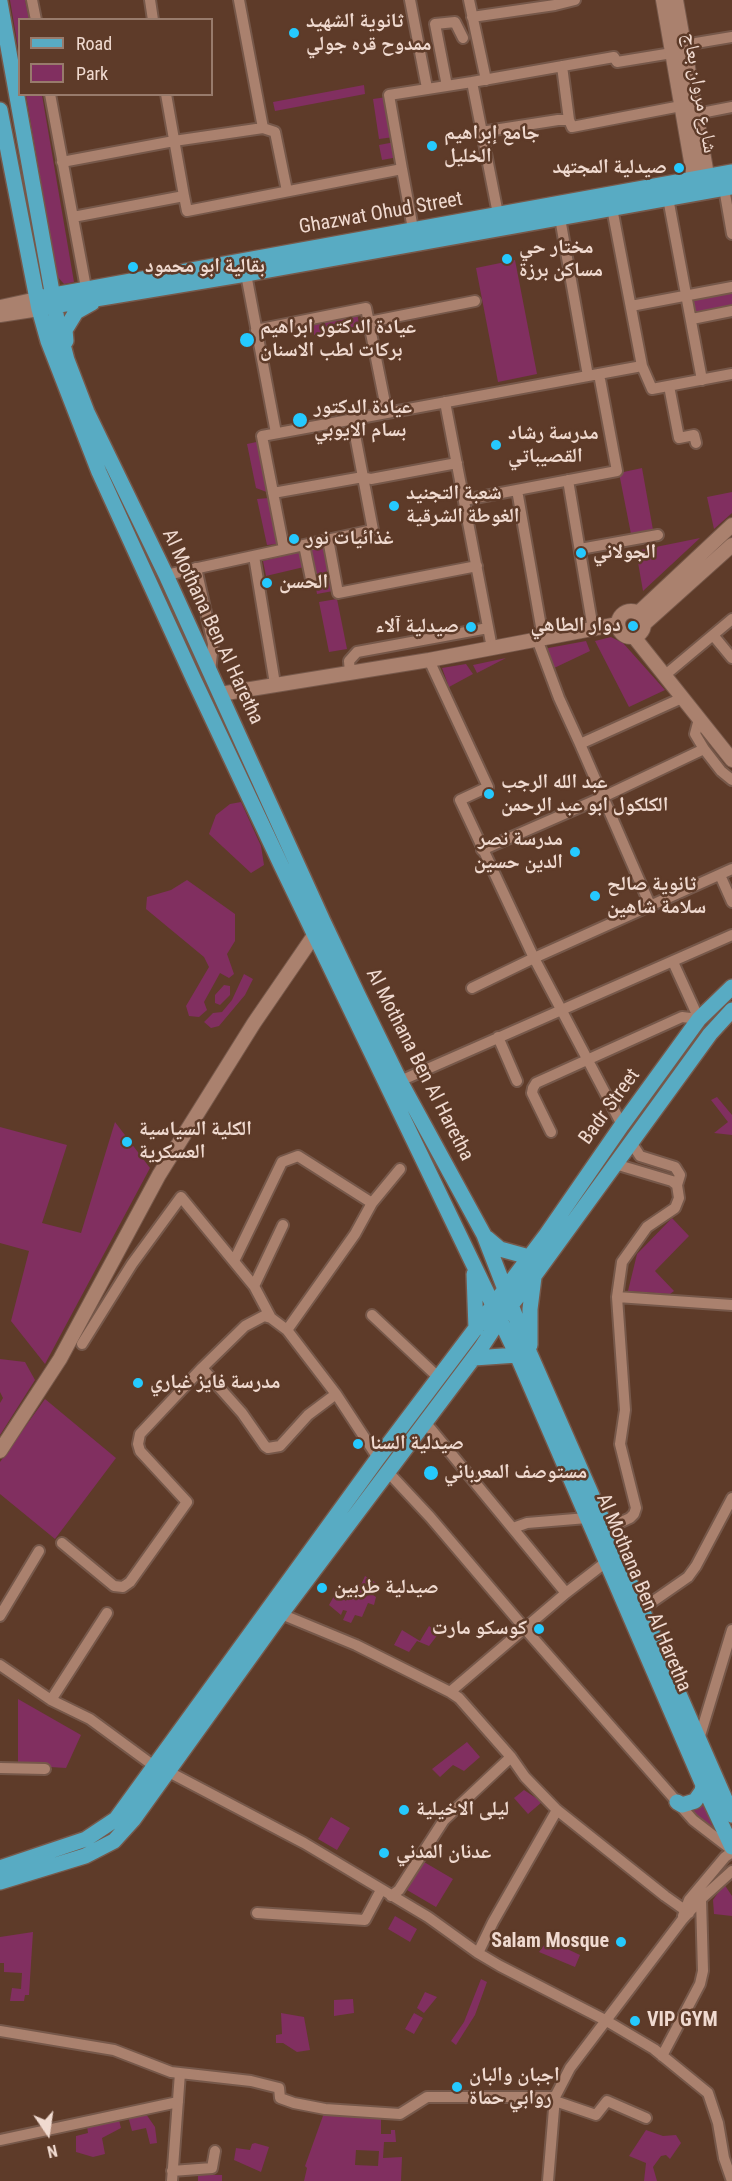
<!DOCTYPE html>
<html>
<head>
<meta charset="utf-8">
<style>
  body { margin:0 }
  #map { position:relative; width:732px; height:2181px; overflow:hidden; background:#5e3b29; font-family:"Roboto Condensed",sans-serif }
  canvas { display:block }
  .legend { position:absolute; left:18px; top:18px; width:195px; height:78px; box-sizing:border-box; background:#5e3b29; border:2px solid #987b6c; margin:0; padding:8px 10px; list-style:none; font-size:18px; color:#f0dad0 }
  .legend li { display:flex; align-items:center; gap:12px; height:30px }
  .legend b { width:30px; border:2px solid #987b6c }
  .north { position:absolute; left:18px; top:2103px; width:60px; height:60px; -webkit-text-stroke:4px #5e3b29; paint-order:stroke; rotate:167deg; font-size:16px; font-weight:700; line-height:24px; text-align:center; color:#f0dad0 }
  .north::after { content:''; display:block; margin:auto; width:21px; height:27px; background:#f0dad0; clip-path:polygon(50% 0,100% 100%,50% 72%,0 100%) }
</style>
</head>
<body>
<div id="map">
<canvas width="732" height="2181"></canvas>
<ul class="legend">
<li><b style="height:8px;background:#58abc3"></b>Road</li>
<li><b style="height:16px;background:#812f60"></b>Park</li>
</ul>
<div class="north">N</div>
</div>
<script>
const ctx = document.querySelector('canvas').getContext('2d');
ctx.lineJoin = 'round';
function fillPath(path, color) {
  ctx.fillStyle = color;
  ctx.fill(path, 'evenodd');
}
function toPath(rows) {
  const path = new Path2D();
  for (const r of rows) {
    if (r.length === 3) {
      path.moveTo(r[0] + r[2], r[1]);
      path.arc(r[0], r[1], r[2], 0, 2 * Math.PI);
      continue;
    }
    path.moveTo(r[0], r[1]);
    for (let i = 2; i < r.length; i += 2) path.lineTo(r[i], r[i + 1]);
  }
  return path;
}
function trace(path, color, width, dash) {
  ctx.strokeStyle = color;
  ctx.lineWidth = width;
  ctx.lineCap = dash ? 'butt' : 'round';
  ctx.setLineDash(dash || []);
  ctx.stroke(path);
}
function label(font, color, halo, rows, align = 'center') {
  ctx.font = font + ' "Roboto Condensed","Noto Naskh Arabic",sans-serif';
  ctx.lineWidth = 5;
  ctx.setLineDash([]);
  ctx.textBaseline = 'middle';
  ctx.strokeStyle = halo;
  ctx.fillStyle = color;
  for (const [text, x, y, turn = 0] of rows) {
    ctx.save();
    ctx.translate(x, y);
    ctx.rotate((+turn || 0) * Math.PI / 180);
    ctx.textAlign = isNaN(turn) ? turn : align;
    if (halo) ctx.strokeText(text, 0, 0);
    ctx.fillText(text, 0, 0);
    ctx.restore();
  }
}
fillPath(toPath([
  [10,0,25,0,29,19,20,20,19,53],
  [364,85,365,94,275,111,273,102],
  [26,95,42,95,74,282,64,284,57,276],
  [387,97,394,137,379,139,373,99],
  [395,142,398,157,382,160,379,145],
  [515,260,537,374,498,382,476,268],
  [732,287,732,311,692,319,688,295],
  [357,311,359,326,314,335,311,320],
  [261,441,272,494,256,488,247,444],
  [642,468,653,530,631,534,619,473],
  [732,492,732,513,714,529,707,497],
  [269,498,280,541,277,544,267,545,257,499],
  [700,538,643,591,636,551],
  [325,547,333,591,317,594,309,550],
  [302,551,304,567,266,576,263,561],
  [337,599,347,649,329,652,319,602],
  [611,637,623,643,665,690,629,707,595,641],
  [586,641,590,651,552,669,543,649],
  [506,658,477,673,473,665],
  [466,664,473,674,449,687,442,668],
  [241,802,261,846,264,865,251,873,209,834,216,815,230,804],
  [187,880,235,914,235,941,227,954,234,974,229,978,220,973,204,1002,207,1010,199,1017,189,1016,186,1006,209,967,204,957,146,909,147,897,171,890],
  [244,974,253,979,245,995,219,1026,211,1028,204,1022,213,1013,222,1012,232,1000],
  [224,985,230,986,230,995,220,1005,215,1003,215,995],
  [717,1097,732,1115,732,1135,714,1133,728,1122,711,1100],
  [115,1122,150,1168,45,1364,11,1321,29,1251,0,1243,0,1127,67,1145,42,1223,81,1233],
  [672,1218,689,1236,655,1271,674,1291,670,1294,628,1291,637,1254],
  [0,1359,25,1362,35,1380,0,1435,0,1403,3,1398,0,1392],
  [45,1399,116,1458,55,1539,0,1494,0,1462],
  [365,1576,378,1584,370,1593,376,1597,374,1605,368,1603,362,1617,355,1615,351,1623,343,1620,347,1611,343,1610,341,1615,329,1605,334,1596,337,1595,346,1601,356,1583,361,1585],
  [429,1626,439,1633,429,1646,417,1641,409,1652,394,1645,402,1630,420,1641],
  [18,1699,81,1735,66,1768,18,1765],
  [467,1742,480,1757,464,1771,453,1765,440,1777,432,1769],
  [524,1790,542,1802,528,1814,514,1798],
  [703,1796,714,1832,685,1808],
  [331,1817,350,1828,337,1850,318,1839],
  [424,1862,453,1879,436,1907,407,1890],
  [724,1884,732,1896,732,1916,714,1914,713,1900],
  [395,1916,417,1929,410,1942,388,1929],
  [33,1932,29,1995,25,1995,24,2001,10,2001,12,1988,21,1989,22,1973,4,1972,4,1963,0,1963,0,1937],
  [548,1940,580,1955,575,1967,539,1952],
  [481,1979,487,1982,475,2015,456,2045,451,2041,464,2022],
  [425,1992,437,1997,424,2013,417,2008],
  [353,1999,354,2013,334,2016,334,2000],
  [281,2013,304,2017,310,2050,297,2052,283,2043,276,2043,276,2035,282,2034],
  [414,2013,423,2018,414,2034,405,2029],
  [324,2113,378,2117,381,2118,381,2134,391,2134,391,2130,395,2130,396,2142,384,2142,383,2158,402,2157,401,2181,304,2181,307,2168,305,2166],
  [356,2150,379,2151,378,2166,355,2165],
  [146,2114,155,2127,157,2143,150,2144,146,2128,132,2131,128,2116],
  [119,2120,121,2128,102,2138,105,2154,93,2157,76,2152,76,2136,88,2133,87,2126],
  [646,2130,663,2136,676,2135,681,2143,670,2159,666,2155,661,2156,653,2167,657,2181,644,2181,646,2163,629,2156],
  [255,2143,269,2147,261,2172,234,2160,236,2148,250,2150,252,2144],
  [198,2175,222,2175,222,2181,198,2181]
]), '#812f60');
const minor = toPath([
  [32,0,36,20],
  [150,0,153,20],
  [239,0,263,128],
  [410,0,427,88],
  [469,0,486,80],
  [472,17,555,5,575,0],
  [684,45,732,37],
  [562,66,569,120,572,127,681,106],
  [447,86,435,24,455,22,463,38],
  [50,94,86,288],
  [166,94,184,196],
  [696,114,732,107],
  [481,132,558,120,569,120],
  [62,162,174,141,263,128,275,132,287,191],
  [402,169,389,95,472,82],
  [724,188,732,234],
  [668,198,702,380],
  [612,208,642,366,652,389,732,374],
  [498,214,472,82,614,57,617,62,672,53],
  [73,217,184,196,187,211,402,169,413,229],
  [560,218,588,376],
  [246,274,276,433],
  [631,306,732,287],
  [692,319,732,311],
  [369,322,475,301],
  [256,330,366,308,387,413],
  [669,386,679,438,694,435,696,443],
  [445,402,492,648],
  [568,480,593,629],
  [517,490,543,638],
  [273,493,363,477,371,479,457,463],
  [464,500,617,471,599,374],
  [328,539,338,593,477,566],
  [304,545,311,579],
  [284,549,262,436,642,366],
  [580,549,658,535],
  [254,556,275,684],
  [196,568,213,644,210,672],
  [166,575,373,530,352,419],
  [713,635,732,658],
  [537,639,559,698,580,744],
  [429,660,488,787,460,800,534,958,472,988],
  [350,672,349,661,357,652,488,628],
  [664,676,732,619],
  [682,698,580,744,603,797,704,749,695,734,699,719],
  [704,749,721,771,732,780],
  [482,850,603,797,650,905],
  [720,875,732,902],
  [498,1037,517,1081],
  [400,1081,732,935],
  [622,1125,534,958,732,869],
  [551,1132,532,1093,533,1088,536,1083,682,1017,699,1019,673,962],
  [631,1142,640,1156,675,1167,680,1175,677,1185,679,1198,675,1208,647,1227,622,1262,617,1297,732,1305],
  [615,1164,672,1181,677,1185],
  [372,1203,400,1169],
  [234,1261,282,1162,298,1156,372,1203,355,1234,287,1330],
  [254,1286,283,1225],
  [372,1315,439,1378],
  [82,1344,132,1264,181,1197,254,1286,271,1318,287,1330,336,1394,378,1458],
  [202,1368,242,1413,265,1446,268,1448,280,1446,308,1415,336,1394],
  [425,1422,566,1593],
  [388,1472,430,1517,533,1638,693,1820,732,1850],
  [513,1528,527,1523,587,1518],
  [606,1529,630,1518,634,1514,636,1508,620,1444,625,1410,617,1297],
  [62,1543,114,1586,123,1587,130,1582,187,1502,140,1451,138,1444,140,1434,202,1368,245,1326,264,1316,271,1318],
  [642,1609,688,1577,696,1566,732,1498],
  [281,1614,356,1645,450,1692,459,1698,511,1757,525,1777,557,1810,665,1896,689,1913],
  [0,1616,39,1551],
  [0,1665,51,1700,90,1719,154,1766],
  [450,1692,566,1593,606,1562],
  [51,1700,107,1613],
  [699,1739,732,1630],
  [0,1768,45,1769],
  [169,1772,304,1843,428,1917,478,1953,500,1966,605,2020,654,2049,708,2093,718,2123,724,2158,732,2181],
  [391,1896,399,1890,444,1820,511,1757],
  [257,1913,365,1920,381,1890],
  [683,1916,689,1900,725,1857,732,1852],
  [478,1953,493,1922,557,1810],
  [0,2031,114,2050,171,2072,251,2081,279,2088,280,2098,294,2103,325,2109,400,2114,427,2097,555,2097],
  [662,2056,700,1984,703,1971,701,1899],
  [555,2101,596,2115,607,2101,646,2118],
  [0,2140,178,2102],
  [172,2171,212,2168,215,2151],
  [172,2181,180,2073],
  [548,2181,555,2097,570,2068,682,1920,701,1899,732,1871]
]);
const secondary = toPath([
  [663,0,696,190],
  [676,0,709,186],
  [1,307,37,299],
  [0,315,39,309],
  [631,624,13],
  [638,613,732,525],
  [644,624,732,545],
  [634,637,732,760],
  [220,694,429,660,618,624],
  [0,1451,60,1359,159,1175,254,1023,315,934]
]);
const primary = toPath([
  [0,2,58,325,67,360,87,412,166,575,323,921,358,995,400,1081,484,1235,530,1354,732,1815],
  [0,110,39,309,48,341,99,472,194,680,282,867,517,1355,703,1785,732,1847],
  [43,297,732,172],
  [47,307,246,274,732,187],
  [66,341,65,330,76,312,92,303],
  [487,1238,500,1249,529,1257],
  [474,1274,476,1329],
  [530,1345,530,1309,534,1277],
  [474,1358,517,1355],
  [677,1802,682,1805,695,1801,702,1791,703,1785],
  [0,1868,86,1839,116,1819,378,1458,546,1235,622,1125,699,1019,732,987],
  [0,1882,85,1856,114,1841,133,1820,281,1614,481,1348,500,1319,534,1276,710,1034,732,1010]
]);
trace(minor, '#76584a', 14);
trace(secondary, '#76584a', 16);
trace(primary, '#76584a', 18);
trace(minor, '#aa816e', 10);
trace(secondary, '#aa816e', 14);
trace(primary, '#58abc3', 15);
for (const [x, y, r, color] of [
  [294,33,6,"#25c9fe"],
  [432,146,6,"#25c9fe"],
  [679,168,6,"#25c9fe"],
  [507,259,6,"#25c9fe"],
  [133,267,6,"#25c9fe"],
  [247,340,8,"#25c9fe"],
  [300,420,8,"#25c9fe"],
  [496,445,6,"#25c9fe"],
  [394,506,6,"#25c9fe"],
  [294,539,6,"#25c9fe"],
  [581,553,6,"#25c9fe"],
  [267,583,6,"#25c9fe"],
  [633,626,6,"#25c9fe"],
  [471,627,6,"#25c9fe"],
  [489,794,6,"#25c9fe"],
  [575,852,6,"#25c9fe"],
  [595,896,6,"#25c9fe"],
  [127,1142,6,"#25c9fe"],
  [138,1383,6,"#25c9fe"],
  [358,1444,6,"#25c9fe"],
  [431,1473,8,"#25c9fe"],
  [322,1588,6,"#25c9fe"],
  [539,1629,6,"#25c9fe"],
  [404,1810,6,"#25c9fe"],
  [384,1853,6,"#25c9fe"],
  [621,1942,6,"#25c9fe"],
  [635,2021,6,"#25c9fe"],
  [457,2087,6,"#25c9fe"]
]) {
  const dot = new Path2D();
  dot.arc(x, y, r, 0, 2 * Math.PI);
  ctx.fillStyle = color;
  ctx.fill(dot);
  trace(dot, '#5e3b29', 2);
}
label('bold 20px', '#f0dad0', '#5e3b29', [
  ["ثانوية الشهيد",306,22],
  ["ممدوح قره جولي",306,45],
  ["جامع إبراهيم",444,134],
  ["الخليل",444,157],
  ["صيدلية المجتهد",667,168,"right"],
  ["مختار حي",519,248],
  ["مساكن برزة",519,271],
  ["بقالية ابو محمود",145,267],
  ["عيادة الدكتور ابراهيم",260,328],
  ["بركات لطب الاسنان",260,351],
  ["عيادة الدكتور",314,408],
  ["بسام الايوبي",314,431],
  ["مدرسة رشاد",508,434],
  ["القصيباتي",508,457],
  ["شعبة التجنيد",406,494],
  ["الغوطة الشرقية",406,517],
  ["غذائيات نور",306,539],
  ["الجولاني",593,553],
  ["الحسن",279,583],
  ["دوار الطاهي",621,626,"right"],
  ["صيدلية آلاء",459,627,"right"],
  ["عبد الله الرجب",501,783],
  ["الكلكول ابو عبد الرحمن",501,806],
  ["مدرسة نصر",563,840,"right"],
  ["الدين حسين",563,863,"right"],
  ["ثانوية صالح",607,885],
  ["سلامة شاهين",607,908],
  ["الكلية السياسية",139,1130],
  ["العسكرية",139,1153],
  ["مدرسة فايز غباري",150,1383],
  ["صيدلية السنا",370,1444],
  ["مستوصف المعرباني",444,1473],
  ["صيدلية طربين",334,1588],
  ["كوسكو مارت",527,1629,"right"],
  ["ليلى الاخيلية",416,1810],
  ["عدنان المدني",396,1853],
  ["Salam Mosque",609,1942,"right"],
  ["VIP GYM",647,2021],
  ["اجبان والبان",469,2076],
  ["روابي حماة",469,2099]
], 'left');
label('20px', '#f0dad0', '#5e3b29', [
  ["شارع مروان بعاج",699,93,80],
  ["Ghazwat Ohud Street",381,214,-10],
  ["Al Mothana Ben Al Haretha",212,627,65],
  ["Al Mothana Ben Al Haretha",419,1065,63],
  ["Badr Street",610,1107,-54],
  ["Al Mothana Ben Al Haretha",643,1593,67]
]);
</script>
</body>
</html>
